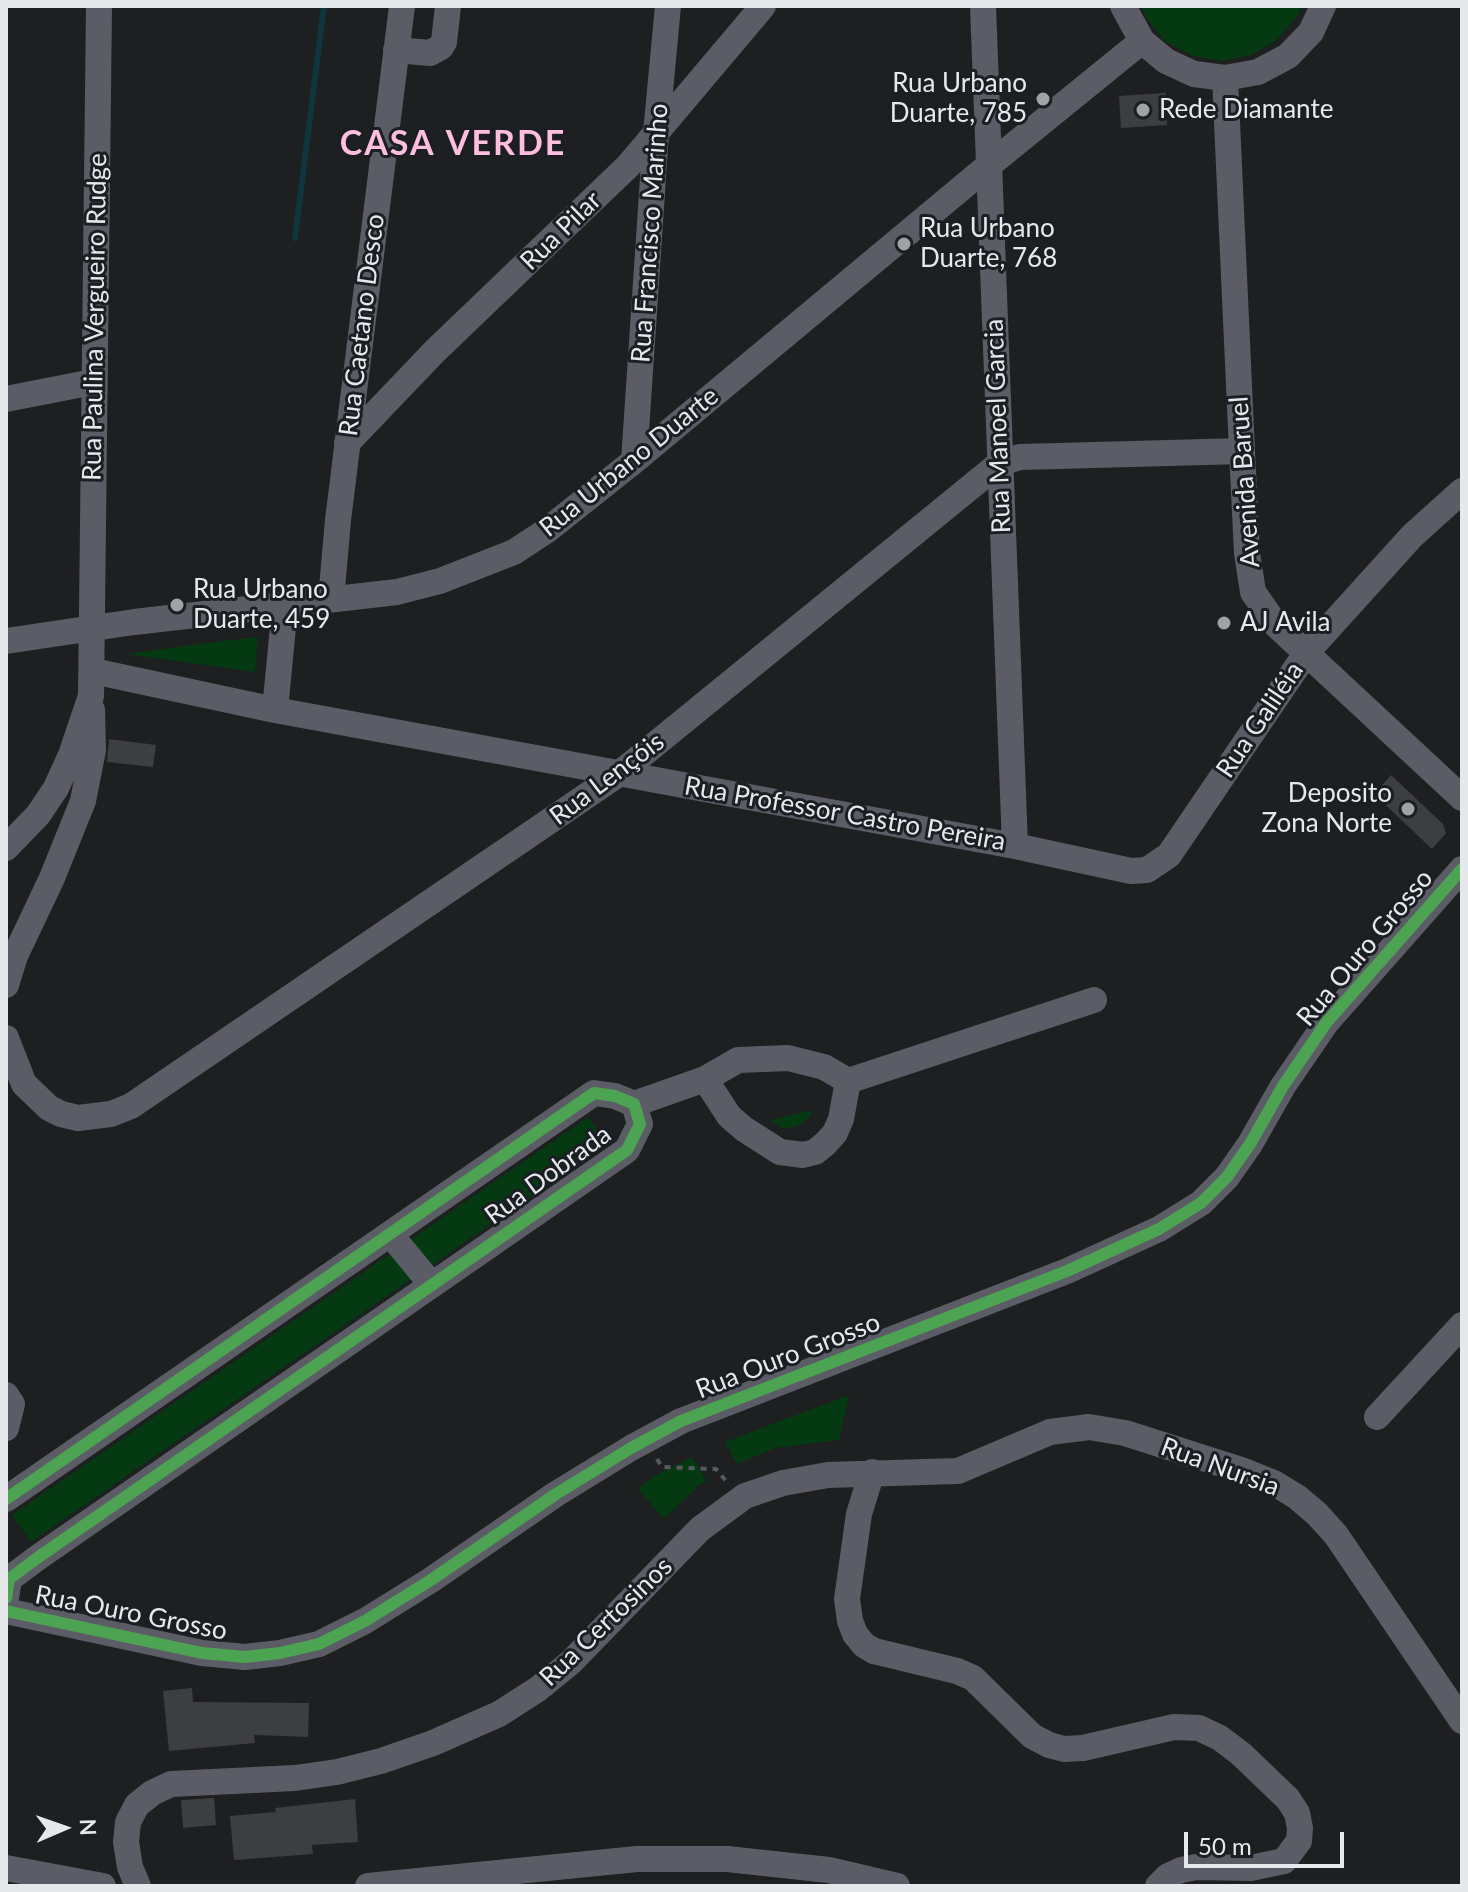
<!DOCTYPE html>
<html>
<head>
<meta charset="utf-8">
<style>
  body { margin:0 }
  #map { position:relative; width:1468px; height:1892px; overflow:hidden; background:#1d1f21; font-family:Lato,sans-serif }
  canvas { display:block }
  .frame { position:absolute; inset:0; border:8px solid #e6e8ec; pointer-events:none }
  .north { position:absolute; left:24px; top:1788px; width:80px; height:80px; -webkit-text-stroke:6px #1b1e23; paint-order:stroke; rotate:88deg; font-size:22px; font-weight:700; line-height:32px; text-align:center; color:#e6e8ec }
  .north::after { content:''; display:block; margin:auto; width:28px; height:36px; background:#e6e8ec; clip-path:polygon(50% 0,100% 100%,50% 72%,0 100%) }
  .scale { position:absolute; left:1184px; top:1832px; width:160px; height:36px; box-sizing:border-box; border:4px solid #e6e8ec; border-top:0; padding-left:10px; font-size:24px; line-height:28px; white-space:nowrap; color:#e6e8ec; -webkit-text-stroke:6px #1b1e23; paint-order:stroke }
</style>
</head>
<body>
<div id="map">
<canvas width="1468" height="1892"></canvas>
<div class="frame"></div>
<div class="north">N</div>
<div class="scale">50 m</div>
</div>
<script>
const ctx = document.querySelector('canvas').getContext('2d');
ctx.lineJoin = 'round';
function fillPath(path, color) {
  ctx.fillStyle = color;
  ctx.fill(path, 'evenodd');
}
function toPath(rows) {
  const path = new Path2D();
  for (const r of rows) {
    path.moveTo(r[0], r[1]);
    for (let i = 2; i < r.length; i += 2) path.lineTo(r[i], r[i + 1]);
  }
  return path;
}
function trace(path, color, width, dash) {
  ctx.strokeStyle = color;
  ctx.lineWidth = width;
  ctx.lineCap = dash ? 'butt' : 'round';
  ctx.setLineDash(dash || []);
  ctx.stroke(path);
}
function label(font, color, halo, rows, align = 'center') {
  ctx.font = font + ' Lato,sans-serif';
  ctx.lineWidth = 6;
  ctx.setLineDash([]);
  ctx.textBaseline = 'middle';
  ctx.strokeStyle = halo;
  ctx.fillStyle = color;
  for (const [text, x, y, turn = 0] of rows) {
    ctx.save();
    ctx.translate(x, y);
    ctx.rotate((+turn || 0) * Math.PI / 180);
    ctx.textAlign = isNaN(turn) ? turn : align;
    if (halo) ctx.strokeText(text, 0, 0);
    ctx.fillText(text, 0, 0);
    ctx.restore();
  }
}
fillPath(toPath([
  [1141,6,1301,6,1298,15,1278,39,1252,55,1222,61,1193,56,1166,42,1146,18],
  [258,637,255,672,127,654,214,642],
  [813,1110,807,1120,795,1127,783,1128,770,1120],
  [588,1117,607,1144,31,1542,12,1515],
  [849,1395,839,1440,775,1448,737,1464,725,1442],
  [692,1457,707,1481,698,1486,664,1519,638,1489,650,1479]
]), '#043911');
trace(toPath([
  [295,238,324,6]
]), '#0f353d', 6);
fillPath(toPath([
  [1166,93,1167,125,1121,128,1119,96],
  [109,739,156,745,153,767,107,762],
  [1391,775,1443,824,1446,833,1432,849,1374,794],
  [192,1688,193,1702,309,1703,308,1737,254,1735,255,1743,169,1751,163,1691],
  [214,1798,216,1825,183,1828,181,1800],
  [355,1799,358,1842,312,1845,313,1854,234,1860,230,1816,276,1812,275,1808]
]), '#3d3e40');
trace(toPath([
  [657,1459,662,1467,716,1469,726,1481]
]), '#58595f', 4, [6, 6]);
trace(toPath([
  [983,6,1015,846],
  [1123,6,1142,41,1166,61,1194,74,1225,78,1258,72,1288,56,1311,32,1323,6],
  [396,50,430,53,441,47,444,42,448,6],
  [1225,78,1242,451,1247,553,1253,592,1276,625,1462,798],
  [6,399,93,382],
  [347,443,435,351,628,166,763,6],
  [634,461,656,133,668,6],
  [331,600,338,520,402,6],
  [6,641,134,622,397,592,440,581,514,552,546,531,634,461,988,166,1142,41],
  [93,671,275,710,1015,846,1131,871,1147,870,1169,855,1307,652,1412,536,1462,491],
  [275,710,285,606],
  [6,848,38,815,56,788,71,755,91,696,99,6],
  [6,985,15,956,52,878,83,801,93,750,92,710],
  [6,1038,24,1084,49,1108,61,1114,78,1118,111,1114,131,1106,620,773,1000,463,1020,457,1242,451],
  [705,1079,729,1116,744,1129,780,1152,803,1155,815,1152,825,1144,835,1133,841,1119,848,1081],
  [848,1081,1094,1000],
  [634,1104,705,1079,738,1060,788,1058,824,1067,848,1081],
  [390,1234,432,1285],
  [6,1395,12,1404,6,1428],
  [1377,1417,1462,1325],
  [872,1472,859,1514,847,1599,850,1621,855,1634,864,1645,874,1651,957,1671,973,1678,1032,1736,1049,1745,1064,1749,1083,1748,1174,1727,1199,1728,1220,1738,1241,1754,1288,1799,1297,1813,1300,1828,1299,1841,1284,1861,1251,1868,1196,1867,1181,1870,1168,1876,1158,1886],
  [6,1499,594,1093,615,1096,634,1104,640,1124,627,1150,40,1556,9,1579,6,1598],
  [6,1611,202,1653,245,1657,280,1653,319,1644,365,1621,431,1580,556,1494,631,1448,681,1421,1067,1271,1159,1229,1201,1203,1227,1177,1250,1144,1283,1086,1326,1023,1462,869],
  [6,1868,103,1886],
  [138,1886,130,1867,126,1842,128,1822,137,1805,152,1793,171,1784,295,1778,337,1772,381,1761,433,1743,499,1714,538,1689,571,1662,700,1529,745,1496,783,1483,828,1475,958,1471,1050,1432,1089,1427,1125,1433,1244,1471,1274,1483,1297,1497,1317,1514,1336,1535,1462,1721],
  [368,1886,637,1859,727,1859,829,1870,897,1886]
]), '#5c5c66', 26);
trace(toPath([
  [6,1499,594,1093,615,1096,634,1104,640,1124,627,1150,40,1556,9,1579,6,1598],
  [6,1611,202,1653,245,1657,280,1653,319,1644,365,1621,431,1580,556,1494,631,1448,681,1421,1067,1271,1159,1229,1201,1203,1227,1177,1250,1144,1283,1086,1326,1023,1462,869]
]), '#4ca352', 12);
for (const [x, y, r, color] of [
  [1043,99,8,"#a0a2a5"],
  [1143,110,8,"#a0a2a5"],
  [904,244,8,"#a0a2a5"],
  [177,605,8,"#a0a2a5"],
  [1224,623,8,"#a0a2a5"],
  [1408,809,8,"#a0a2a5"]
]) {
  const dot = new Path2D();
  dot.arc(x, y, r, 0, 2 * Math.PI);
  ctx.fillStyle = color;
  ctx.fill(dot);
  trace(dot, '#1b1e23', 3);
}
label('26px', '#e6e8ec', '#1b1e23', [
  ["Rua Urbano",1027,84,"right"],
  ["Duarte, 785",1027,114,"right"],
  ["Rede Diamante",1159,110],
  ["Rua Urbano",920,229],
  ["Duarte, 768",920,259],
  ["Rua Urbano",193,590],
  ["Duarte, 459",193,620],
  ["AJ Avila",1240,623],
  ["Deposito",1392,794,"right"],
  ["Zona Norte",1392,824,"right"]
], 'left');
label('26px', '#e6e8ec', '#1b1e23', [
  ["Rua Pilar",561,231,-44],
  ["Rua Francisco Marinho",650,233,-86],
  ["Rua Paulina Vergueiro Rudge",95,317,-89],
  ["Rua Caetano Desco",362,325,-83],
  ["Rua Manoel Garcia",998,426,-92],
  ["Rua Urbano Duarte",629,462,-39],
  ["Avenida Baruel",1245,482,-94],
  ["Rua Galiléia",1260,720,-56],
  ["Rua Lençóis",607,779,-37],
  ["Rua Professor Castro Pereira",845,814,10],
  ["Rua Ouro Grosso",1365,948,-50],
  ["Rua Dobrada",548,1175,-36],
  ["Rua Ouro Grosso",788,1356,-21],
  ["Rua Nursia",1220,1467,20],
  ["Rua Ouro Grosso",131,1613,11],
  ["Rua Certosinos",606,1622,-44]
]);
ctx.letterSpacing = '2px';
label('bold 34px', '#fdbfdd', '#1b1e23', [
  ["CASA VERDE",453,144]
]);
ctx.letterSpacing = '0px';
</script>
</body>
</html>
